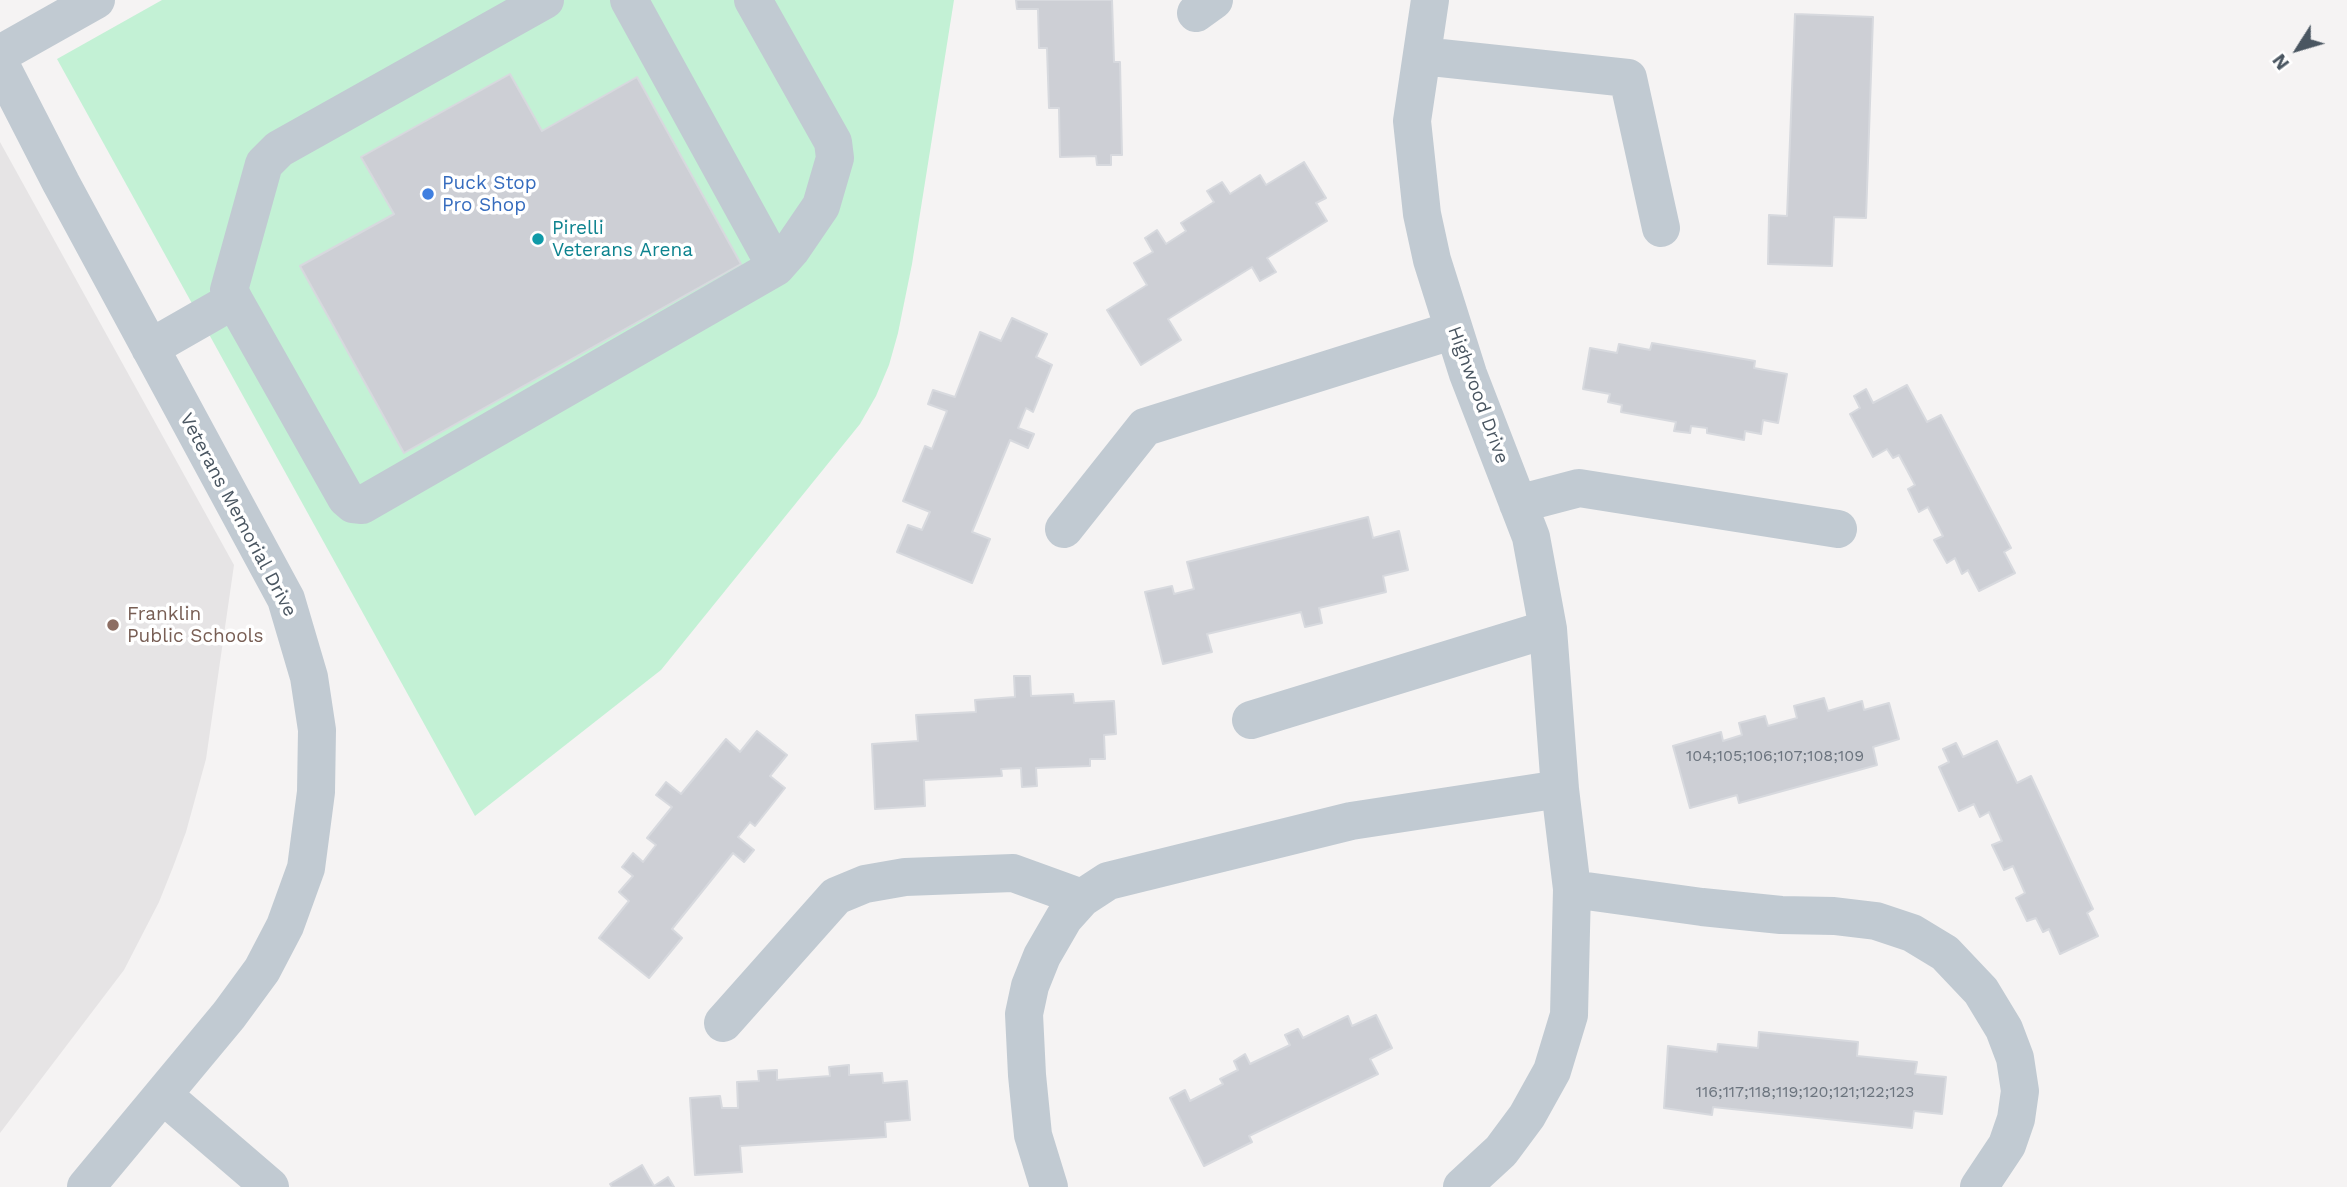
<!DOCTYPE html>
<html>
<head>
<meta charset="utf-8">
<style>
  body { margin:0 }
  #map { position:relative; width:2347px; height:1187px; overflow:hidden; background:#f5f3f3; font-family:"Work Sans",sans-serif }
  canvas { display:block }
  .north { position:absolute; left:2263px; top:14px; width:70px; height:70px; -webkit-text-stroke:5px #fff; paint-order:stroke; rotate:233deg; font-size:19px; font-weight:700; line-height:28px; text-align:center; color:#4a5661 }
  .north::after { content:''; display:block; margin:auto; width:24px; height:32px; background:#4a5661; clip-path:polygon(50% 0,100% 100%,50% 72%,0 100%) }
</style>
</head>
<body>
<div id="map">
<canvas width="2347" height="1187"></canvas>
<div class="north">N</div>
</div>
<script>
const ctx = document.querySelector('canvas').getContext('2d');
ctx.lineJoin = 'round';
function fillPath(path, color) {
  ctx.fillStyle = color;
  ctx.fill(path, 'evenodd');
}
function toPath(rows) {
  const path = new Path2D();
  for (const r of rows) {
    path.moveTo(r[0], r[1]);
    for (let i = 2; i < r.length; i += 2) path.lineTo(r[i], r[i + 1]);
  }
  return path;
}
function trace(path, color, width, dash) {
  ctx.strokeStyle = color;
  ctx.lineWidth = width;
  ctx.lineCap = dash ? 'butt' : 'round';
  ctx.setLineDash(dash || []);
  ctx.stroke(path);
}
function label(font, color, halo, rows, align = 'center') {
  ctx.font = font + ' "Work Sans",sans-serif';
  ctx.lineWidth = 7;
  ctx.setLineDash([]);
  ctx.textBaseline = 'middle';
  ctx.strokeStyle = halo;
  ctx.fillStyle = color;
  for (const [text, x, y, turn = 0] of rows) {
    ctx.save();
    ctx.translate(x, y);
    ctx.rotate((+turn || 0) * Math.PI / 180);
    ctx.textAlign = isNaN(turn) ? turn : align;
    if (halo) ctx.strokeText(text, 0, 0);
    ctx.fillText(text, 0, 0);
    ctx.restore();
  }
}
fillPath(toPath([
  [0,142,234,565,206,759,186,832,173,867,159,902,124,970,0,1133]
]), '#e6e4e5');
fillPath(toPath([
  [162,0,954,0,912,264,898,333,889,365,876,396,860,424,661,670,475,816,57,59]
]), '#c3f1d5');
const building = toPath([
  [1016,0,1112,0,1114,62,1120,62,1122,155,1111,155,1111,165,1097,165,1096,156,1060,157,1059,108,1049,108,1047,48,1039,48,1038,9,1017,9,1016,0],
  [1795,14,1873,17,1866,218,1834,217,1832,266,1768,264,1769,215,1787,216,1795,14],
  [510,74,542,131,637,77,741,264,404,453,300,266,394,214,361,157,510,74],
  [1304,162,1326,198,1316,203,1327,221,1267,258,1276,272,1260,281,1252,267,1168,319,1181,340,1141,365,1107,310,1147,285,1134,263,1153,252,1145,238,1157,230,1166,244,1186,231,1181,223,1214,202,1207,191,1222,182,1230,194,1260,175,1266,185,1304,162],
  [1012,318,1047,334,1036,357,1052,365,1033,412,1026,408,1018,428,1034,434,1028,448,1010,440,972,532,990,539,972,583,897,552,908,525,922,530,930,512,903,501,925,446,932,449,947,411,928,404,933,390,955,397,980,332,1001,341,1012,318],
  [1652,343,1755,361,1754,368,1787,374,1778,423,1763,420,1761,434,1745,431,1744,440,1707,433,1707,428,1691,426,1690,433,1674,431,1676,422,1621,412,1622,405,1608,402,1610,394,1583,389,1590,348,1617,353,1619,344,1650,350,1652,343],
  [1907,385,1927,422,1941,415,2011,548,2004,552,2015,573,1979,591,1968,570,1962,574,1955,558,1947,563,1934,540,1943,536,1928,507,1919,512,1908,489,1915,485,1899,455,1893,458,1887,449,1873,457,1850,414,1860,408,1854,396,1866,389,1873,403,1907,385],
  [1368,517,1373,538,1399,531,1408,570,1383,576,1386,592,1319,608,1322,623,1305,627,1301,612,1207,634,1212,652,1163,664,1145,592,1172,586,1174,594,1194,589,1187,562,1368,517],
  [1014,676,1030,676,1031,696,1073,694,1074,703,1114,701,1116,734,1104,735,1105,759,1090,759,1090,766,1036,768,1037,786,1022,787,1021,768,1001,769,1002,776,924,780,925,806,875,809,872,744,918,741,916,715,976,712,975,700,1015,697,1014,676],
  [1824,698,1828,711,1862,701,1864,710,1889,703,1899,739,1873,747,1877,765,1739,803,1737,795,1690,808,1673,746,1721,732,1723,741,1742,735,1739,723,1765,716,1768,726,1797,718,1794,706,1824,698],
  [757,731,787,755,770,776,785,788,755,826,750,822,738,837,754,850,744,862,733,853,672,929,682,938,649,978,599,938,629,901,619,892,633,876,622,867,633,853,643,862,656,845,647,838,672,807,656,795,666,782,681,794,726,739,740,752,757,731],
  [1997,741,2017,783,2031,776,2093,909,2087,913,2098,936,2060,954,2049,929,2043,932,2036,918,2027,921,2016,898,2025,893,2013,866,2004,870,1992,845,2002,841,1989,812,1980,817,1974,804,1959,811,1939,767,1949,762,1943,749,1956,743,1963,757,1997,741],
  [1376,1015,1392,1048,1370,1059,1378,1074,1249,1136,1252,1142,1204,1166,1170,1098,1185,1090,1190,1101,1223,1084,1220,1079,1238,1070,1234,1061,1245,1054,1250,1064,1290,1045,1285,1035,1298,1029,1303,1038,1348,1016,1352,1026,1376,1015],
  [1759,1032,1858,1042,1857,1056,1917,1062,1915,1074,1946,1077,1942,1114,1914,1111,1912,1128,1713,1107,1712,1115,1664,1108,1668,1046,1717,1052,1718,1044,1758,1048,1759,1032],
  [849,1065,849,1075,882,1073,883,1083,907,1081,910,1120,885,1122,886,1137,740,1146,742,1172,695,1175,690,1098,720,1096,722,1108,738,1108,737,1082,759,1081,758,1071,777,1070,777,1080,830,1076,829,1067,849,1065],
  [642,1165,654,1186,668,1177,674,1187,612,1187,610,1184,642,1165]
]);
fillPath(building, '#cdcfd5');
trace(building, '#d7d9de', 2);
trace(toPath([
  [629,0,776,267],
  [1430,0,1412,121,1422,214,1432,260,1468,374,1531,537,1548,629,1560,789,1572,889,1569,1015,1552,1071,1527,1116,1501,1151,1462,1187],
  [1196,13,1214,0],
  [0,54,96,0],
  [1422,56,1628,78,1661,228],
  [0,64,61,183,286,599,309,677,317,730,316,792,306,868,285,926,262,970,229,1015,86,1187],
  [234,300,346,498,353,504,362,505,776,267,791,250,821,206,835,158,833,142,753,0],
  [150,348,234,300,229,290,264,164,279,149,545,0],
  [1518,504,1579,488,1838,529],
  [1064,529,1145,427,1454,330],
  [1251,720,1548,629],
  [1572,889,1702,907,1781,915,1834,916,1876,921,1912,933,1945,953,1981,991,2004,1029,2015,1058,2020,1091,2016,1119,2007,1145,1979,1187],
  [723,1023,836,896,865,884,905,877,1013,873,1082,898],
  [163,1095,270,1187],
  [1049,1187,1033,1135,1027,1075,1024,1014,1030,986,1042,956,1064,918,1082,898,1108,881,1351,821,1560,789]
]), '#c1cad2', 38);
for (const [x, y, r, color] of [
  [428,194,7,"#3f7fe0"],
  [538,239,7,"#0f9aa8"],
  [113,625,7,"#8d6e63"]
]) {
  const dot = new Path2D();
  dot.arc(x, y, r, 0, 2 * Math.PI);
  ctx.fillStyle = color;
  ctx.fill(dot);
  trace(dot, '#fff', 2.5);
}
label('16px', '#6b747e', null, [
  ["104;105;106;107;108;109",1775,756],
  ["116;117;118;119;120;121;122;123",1805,1092]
]);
label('19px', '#366cbe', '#fff', [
  ["Puck Stop",442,183],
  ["Pro Shop",442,205]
], 'left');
label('19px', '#0d838f', '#fff', [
  ["Pirelli",552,228],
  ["Veterans Arena",552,250]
], 'left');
label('19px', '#4a5661', '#fff', [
  ["Highwood Drive",1478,395,70],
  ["Veterans Memorial Drive",238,515,62]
]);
label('19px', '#785e54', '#fff', [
  ["Franklin",127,614],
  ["Public Schools",127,636]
], 'left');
</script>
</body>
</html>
